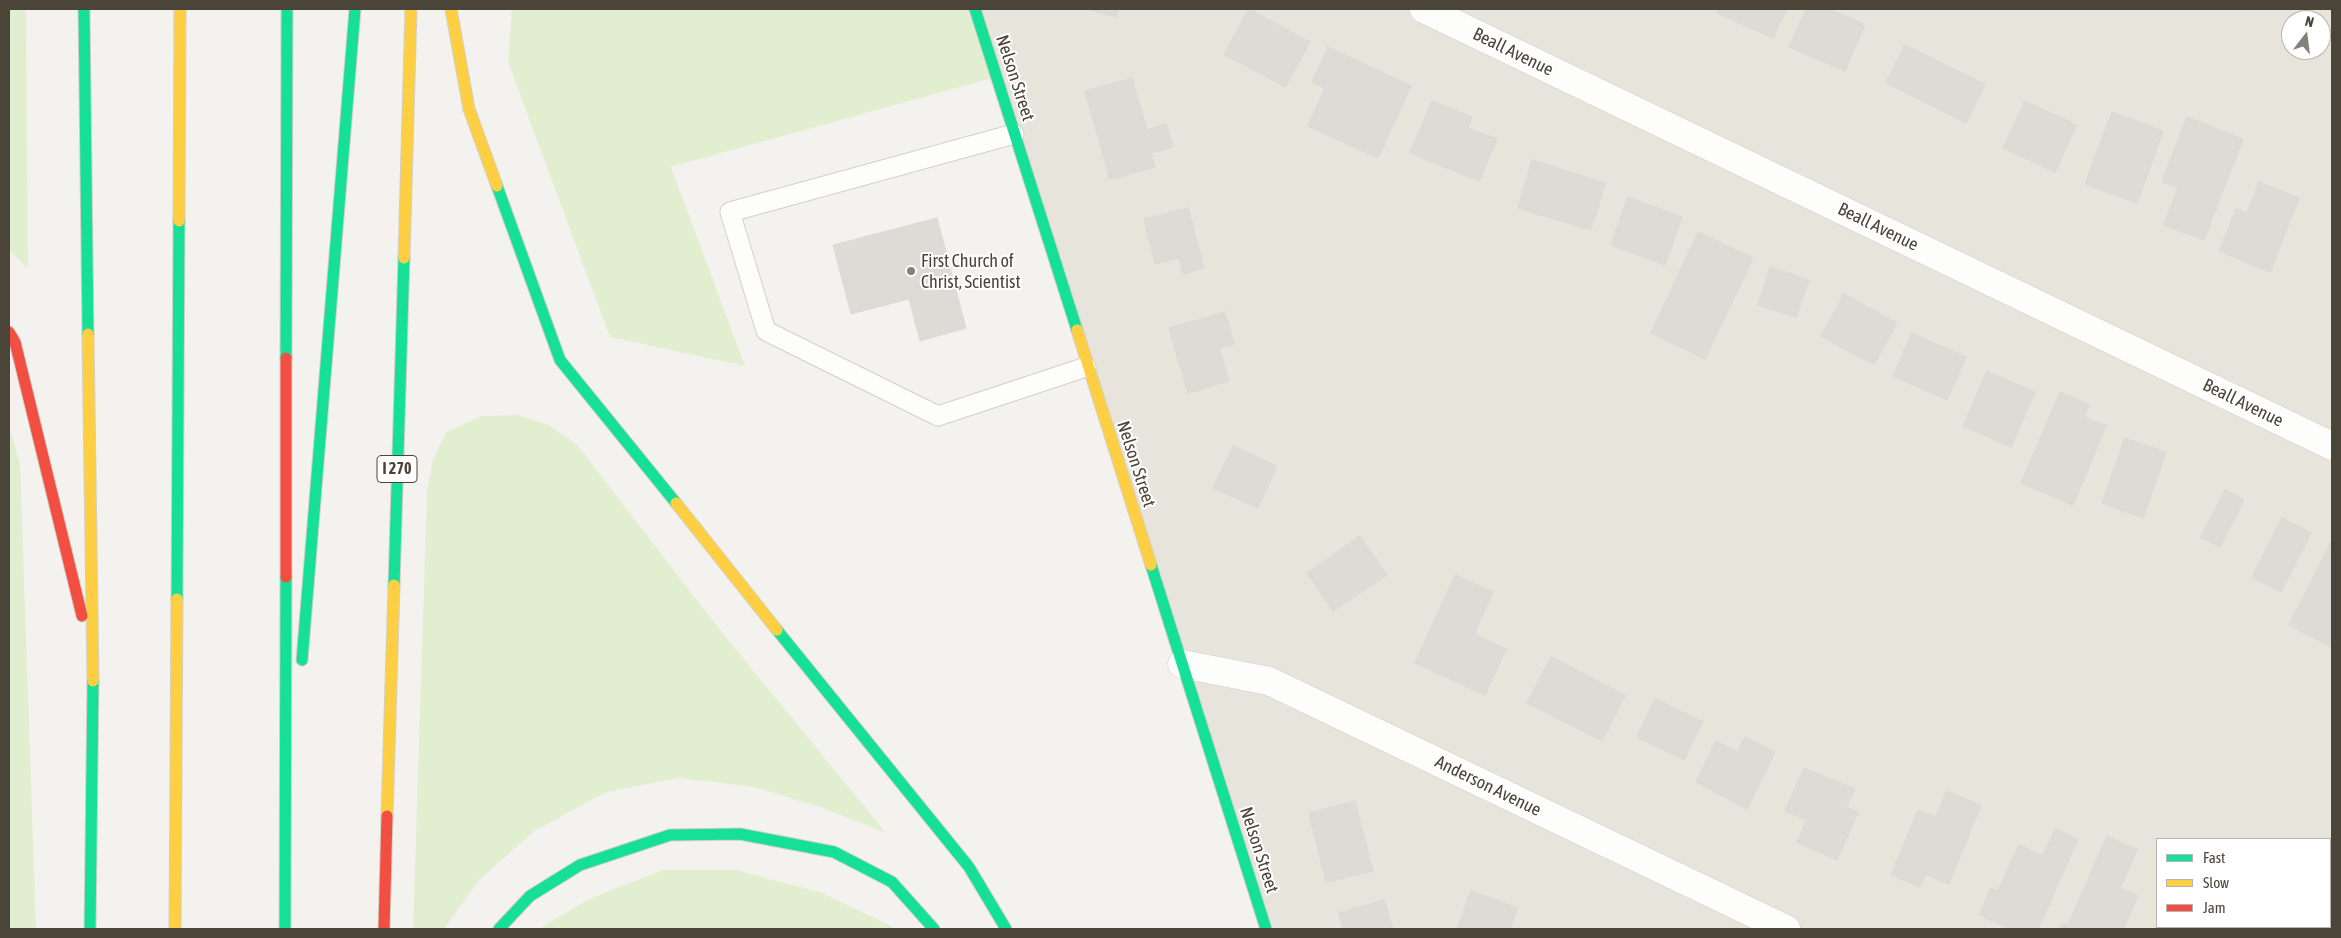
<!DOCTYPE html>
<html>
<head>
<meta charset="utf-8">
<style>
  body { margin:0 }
  #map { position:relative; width:2341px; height:938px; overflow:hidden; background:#f4f2ee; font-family:"Asap Condensed",sans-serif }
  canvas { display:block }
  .frame { position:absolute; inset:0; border:10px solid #4b4439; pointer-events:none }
  .legend { position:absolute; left:2156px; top:838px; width:175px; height:90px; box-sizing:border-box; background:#fff; border:1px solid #b7b4b0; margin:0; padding:6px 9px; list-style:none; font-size:15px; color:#4b4439 }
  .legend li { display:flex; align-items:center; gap:10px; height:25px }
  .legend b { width:25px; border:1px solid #b7b4b0 }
  .north { position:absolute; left:2281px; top:10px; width:50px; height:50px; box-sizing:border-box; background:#fff; border:1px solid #b7b4b0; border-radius:50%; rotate:15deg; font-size:14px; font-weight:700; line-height:20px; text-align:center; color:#4b4439 }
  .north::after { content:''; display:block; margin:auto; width:18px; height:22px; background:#868178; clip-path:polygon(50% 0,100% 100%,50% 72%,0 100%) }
</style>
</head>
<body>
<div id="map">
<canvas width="2341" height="938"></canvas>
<div class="frame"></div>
<ul class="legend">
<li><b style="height:6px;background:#16e098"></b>Fast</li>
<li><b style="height:6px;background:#ffcf43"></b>Slow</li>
<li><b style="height:6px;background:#f24e42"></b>Jam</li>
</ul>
<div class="north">N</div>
</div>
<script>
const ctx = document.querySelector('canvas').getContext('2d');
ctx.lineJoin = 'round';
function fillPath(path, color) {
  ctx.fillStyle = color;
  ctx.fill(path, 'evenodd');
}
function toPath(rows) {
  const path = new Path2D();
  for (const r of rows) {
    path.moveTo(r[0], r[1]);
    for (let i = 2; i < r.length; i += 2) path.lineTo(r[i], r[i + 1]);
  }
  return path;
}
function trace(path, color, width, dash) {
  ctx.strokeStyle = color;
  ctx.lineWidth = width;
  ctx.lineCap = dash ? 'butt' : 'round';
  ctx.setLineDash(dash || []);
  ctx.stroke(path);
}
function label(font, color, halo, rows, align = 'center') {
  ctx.font = font + ' "Asap Condensed",sans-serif';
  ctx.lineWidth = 4;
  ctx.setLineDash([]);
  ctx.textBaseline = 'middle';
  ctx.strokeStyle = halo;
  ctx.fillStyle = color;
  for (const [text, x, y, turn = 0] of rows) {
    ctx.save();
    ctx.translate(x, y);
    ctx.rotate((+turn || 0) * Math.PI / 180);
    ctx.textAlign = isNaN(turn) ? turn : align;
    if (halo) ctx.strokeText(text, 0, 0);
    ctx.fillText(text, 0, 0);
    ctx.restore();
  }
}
fillPath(toPath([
  [975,9,2332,9,2332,929,1266,929],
  [2291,20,2321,20,2321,50,2291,50],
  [2157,839,2330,839,2330,927,2157,927]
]), '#e7e4dc');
fillPath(toPath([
  [9,9,26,9,28,268,9,251],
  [512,9,975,9,996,77,671,167,745,366,610,337,508,62],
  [518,415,549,425,577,445,724,635,886,833,820,807,754,787,679,778,606,792,534,831,479,880,444,929,413,929,427,492,433,459,447,432,481,416],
  [9,426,20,463,36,929,9,929],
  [663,870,736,870,822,893,889,925,894,929,539,929,589,899]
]), '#e1eecf');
const building = toPath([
  [1087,9,1119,9,1116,17,1087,9],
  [1249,9,1310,42,1285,87,1224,54,1249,9],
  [1719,9,1787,9,1773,38,1717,13,1719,9],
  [1806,9,1828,9,1865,24,1845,71,1789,47,1806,9],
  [1905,45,1985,84,1966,123,1886,83,1905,45],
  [1328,47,1411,86,1378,158,1308,126,1325,88,1312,82,1328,47],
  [1132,78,1147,130,1166,124,1173,147,1151,153,1155,167,1110,179,1085,91,1132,78],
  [1432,101,1472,117,1468,128,1497,139,1479,181,1410,153,1432,101],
  [2025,101,2077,125,2055,172,2003,148,2025,101],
  [2112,112,2163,131,2137,203,2085,184,2112,112],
  [2187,117,2243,139,2204,240,2164,225,2178,188,2162,182,2187,117],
  [1532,160,1605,183,1591,230,1518,208,1532,160],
  [2259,182,2299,198,2270,272,2219,251,2236,209,2247,213,2259,182],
  [1628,197,1682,217,1665,265,1611,245,1628,197],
  [1188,208,1204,268,1183,274,1179,258,1155,264,1144,219,1188,208],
  [937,218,966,328,920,341,909,299,851,314,833,245,937,218],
  [1698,232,1753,258,1705,359,1651,333,1698,232],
  [1770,267,1809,280,1796,317,1758,305,1770,267],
  [1844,294,1897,323,1874,365,1821,336,1844,294],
  [1225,312,1234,344,1219,348,1229,381,1188,393,1169,328,1225,312],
  [1912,333,1966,357,1947,400,1893,376,1912,333],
  [1987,371,2035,392,2011,447,1963,426,1987,371],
  [2060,392,2089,405,2084,417,2106,426,2073,505,2021,483,2060,392],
  [2125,438,2166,452,2143,518,2102,503,2125,438],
  [1233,446,1277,466,1258,508,1213,488,1233,446],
  [2225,490,2244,500,2220,547,2201,537,2225,490],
  [2282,518,2311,533,2281,592,2252,577,2282,518],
  [1360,536,1387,575,1333,611,1307,573,1360,536],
  [2332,540,2332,647,2289,625,2332,540],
  [1455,575,1493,592,1474,634,1506,649,1485,695,1415,663,1455,575],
  [1551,657,1625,695,1602,741,1527,703,1551,657],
  [1655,699,1703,722,1684,760,1637,737,1655,699],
  [1745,737,1775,752,1747,809,1696,782,1716,741,1737,752,1745,737],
  [1804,768,1855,789,1846,807,1858,812,1837,860,1797,842,1807,820,1785,811,1804,768],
  [1946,791,1981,805,1949,884,1925,874,1920,887,1891,875,1918,810,1936,817,1946,791],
  [1355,801,1373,871,1326,882,1309,813,1355,801],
  [2055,829,2078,839,2038,929,2011,929,1979,915,1991,888,1998,891,2019,845,2043,856,2055,829],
  [2107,836,2137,850,2120,888,2138,896,2123,929,2059,929,2062,923,2068,925,2107,836],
  [1471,891,1518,908,1510,929,1457,929,1471,891],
  [1384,900,1393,929,1343,929,1339,913,1384,900]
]);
fillPath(building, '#dedbd6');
trace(building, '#dcd9d4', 1);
const lane = toPath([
  [1014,134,730,212,766,331,938,416,1086,367]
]);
const street = toPath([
  [1424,9,2332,446],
  [1182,664,1269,681,1786,929]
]);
const fast = toPath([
  [84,9,88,334],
  [975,9,1077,330],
  [497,186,560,360,676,503],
  [286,358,287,9],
  [1151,565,1266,929],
  [394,585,404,258],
  [177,599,179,221],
  [777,630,969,867,1006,929],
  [302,660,355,9],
  [90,929,93,681],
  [285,929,286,577],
  [499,929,530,896,580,865,670,835,740,834,834,852,892,882,934,929]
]);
const slow = toPath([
  [451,9,469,109,497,186],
  [179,221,180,9],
  [404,258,411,9],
  [1077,330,1151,565],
  [88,334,93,681],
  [676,503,777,630],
  [387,816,394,585],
  [175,929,177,599]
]);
const jam = toPath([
  [9,332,15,342,82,616],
  [286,577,286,358],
  [384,929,387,816]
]);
trace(lane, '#d2d0cb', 21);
trace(street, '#d2d0cb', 29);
trace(fast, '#d3cfc5', 13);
trace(slow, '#d3cfc5', 13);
trace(jam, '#d3cfc5', 13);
trace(lane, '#fdfdfc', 19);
trace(street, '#fdfdfc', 28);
trace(fast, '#16e098', 11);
trace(slow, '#ffcf43', 11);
trace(jam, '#f24e42', 11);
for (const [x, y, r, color] of [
  [911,271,5,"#868178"]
]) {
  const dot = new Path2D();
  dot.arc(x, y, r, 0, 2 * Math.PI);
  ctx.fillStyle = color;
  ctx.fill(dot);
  trace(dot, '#fff', 2);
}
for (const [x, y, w] of [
  [397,469,40]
]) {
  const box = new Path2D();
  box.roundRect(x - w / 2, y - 13.5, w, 27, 4);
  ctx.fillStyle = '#fff';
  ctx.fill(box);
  trace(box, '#4b4439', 1);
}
label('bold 16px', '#4b4439', null, [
  ["I 270",397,469]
]);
label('18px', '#4b4439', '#fff', [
  ["Beall Avenue",1513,52,26],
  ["Nelson Street",1015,78,72],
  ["Beall Avenue",1878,227,26],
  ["Beall Avenue",2243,403,26],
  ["Nelson Street",1136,464,72],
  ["Anderson Avenue",1488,786,26],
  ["Nelson Street",1259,850,72]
]);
label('18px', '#4b4439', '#fff', [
  ["First Church of",921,261],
  ["Christ, Scientist",921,282]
], 'left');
</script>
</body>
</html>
